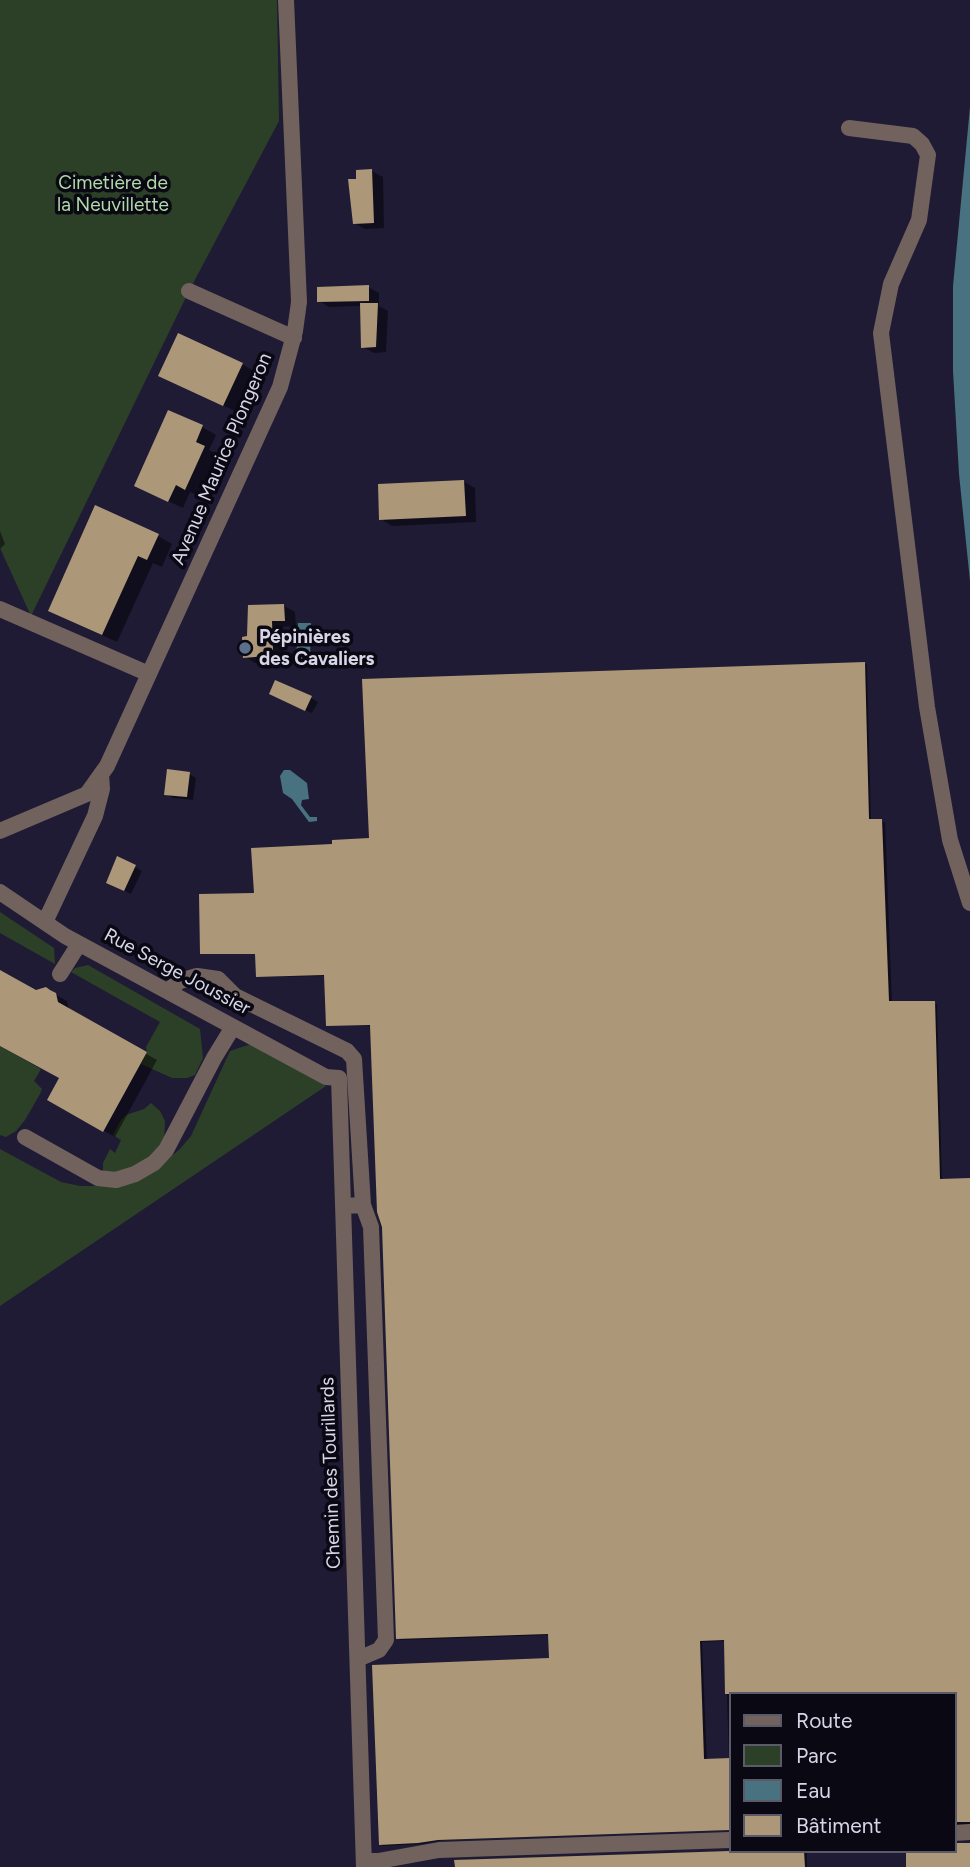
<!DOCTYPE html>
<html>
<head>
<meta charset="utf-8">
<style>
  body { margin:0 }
  #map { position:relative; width:970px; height:1867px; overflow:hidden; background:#1f1b35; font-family:Figtree,sans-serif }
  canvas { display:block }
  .legend { position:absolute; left:729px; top:1692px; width:228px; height:161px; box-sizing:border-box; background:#090813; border:2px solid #5b5a68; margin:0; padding:9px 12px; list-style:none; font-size:21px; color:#d7d6e7 }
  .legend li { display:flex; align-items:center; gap:14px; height:35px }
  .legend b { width:35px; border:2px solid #5b5a68 }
</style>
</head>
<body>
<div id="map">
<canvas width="970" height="1867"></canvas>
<ul class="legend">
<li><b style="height:9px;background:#71625d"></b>Route</li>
<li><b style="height:19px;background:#2c4028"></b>Parc</li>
<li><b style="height:19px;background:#48727f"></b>Eau</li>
<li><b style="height:19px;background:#ac9878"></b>Bâtiment</li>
</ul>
</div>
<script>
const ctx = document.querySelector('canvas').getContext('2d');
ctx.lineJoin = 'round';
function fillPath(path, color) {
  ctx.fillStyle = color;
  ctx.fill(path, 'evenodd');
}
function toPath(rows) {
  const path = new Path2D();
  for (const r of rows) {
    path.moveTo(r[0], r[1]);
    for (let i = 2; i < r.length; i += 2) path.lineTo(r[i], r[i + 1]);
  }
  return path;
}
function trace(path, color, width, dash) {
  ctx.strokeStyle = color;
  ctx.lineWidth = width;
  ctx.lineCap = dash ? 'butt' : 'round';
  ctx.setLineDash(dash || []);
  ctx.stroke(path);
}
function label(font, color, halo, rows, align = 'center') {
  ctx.font = font + ' Figtree,sans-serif';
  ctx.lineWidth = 7;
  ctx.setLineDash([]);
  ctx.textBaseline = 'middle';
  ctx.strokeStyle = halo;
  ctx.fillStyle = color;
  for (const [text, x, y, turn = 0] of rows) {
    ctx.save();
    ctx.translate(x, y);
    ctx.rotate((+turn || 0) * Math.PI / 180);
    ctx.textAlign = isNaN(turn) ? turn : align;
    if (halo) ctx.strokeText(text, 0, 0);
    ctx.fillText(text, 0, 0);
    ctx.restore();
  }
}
fillPath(toPath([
  [0,0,277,0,279,121,189,291,31,616,0,548],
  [0,912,54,948,55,964,0,933],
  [88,965,200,1029,203,1058,195,1075,187,1078,172,1078,141,1064,147,1052,146,1047,160,1022,71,972,75,968],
  [254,1043,326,1086,0,1306,0,1149,61,1182,80,1186,105,1186,158,1167,180,1149,191,1136,230,1051],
  [0,1046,41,1069,34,1081,42,1089,40,1094,25,1120,16,1131,6,1137,0,1135],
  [151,1103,160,1111,165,1121,164,1143,158,1154,133,1169,111,1173,103,1170,103,1163,110,1149,115,1153,121,1140,113,1135,121,1120,126,1115,144,1109]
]), '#2c4028');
fillPath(toPath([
  [970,107,970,581,959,474,953,371,953,286],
  [298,623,311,623,310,659,296,660],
  [284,770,290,770,307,783,309,799,302,800,301,805,310,817,317,817,317,821,309,822,292,799,283,793,280,776]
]), '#48727f');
fillPath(toPath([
  [372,171,383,177,384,228,365,229,354,223,358,181],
  [368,287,379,293,379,306,388,311,386,352,374,353,363,347,362,306,329,307,319,301],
  [242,364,257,373,239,413,160,375],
  [202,427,216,435,209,450,218,455,200,496,190,492,183,508,150,493],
  [464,482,475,488,476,522,392,526,381,519],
  [0,531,5,544,0,549],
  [158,536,172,544,162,567,153,563,117,642,64,618],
  [284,606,295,612,296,626,283,627,284,656,277,656,278,662,255,663,244,656,249,638],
  [864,663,867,665,871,821,885,822,892,1003,937,1004,942,1181,970,1180,970,1824,954,1825,954,1694,730,1694,730,1830,443,1840,422,1844,383,1846,380,1844,550,1660,550,1635,401,1640,398,1638,383,1226,372,1026,328,1025,326,976,260,977,257,976,256,954,201,953,256,895,334,845,370,840],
  [725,1641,729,1760,707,1761,702,1642],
  [278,698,311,698,318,702,312,713],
  [189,774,196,778,193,800,173,798,166,794],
  [135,867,142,871,131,894,115,886],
  [0,972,36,992,49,991,67,1001,69,1010,157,1060,115,1137,49,1100,61,1078,0,1044],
  [733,1851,807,1851,807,1867,456,1867]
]), '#0007');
fillPath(toPath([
  [372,169,374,223,353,224,348,179,356,179,356,170],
  [369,285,369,301,317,302,317,287],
  [360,303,378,303,376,347,361,348],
  [178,333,243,363,223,406,158,376],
  [168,410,203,425,196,442,205,446,185,490,176,485,168,502,134,486],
  [464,480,466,516,379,520,378,484],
  [95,505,159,534,147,560,138,556,102,635,48,611],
  [284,604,285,621,272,621,273,650,267,650,267,656,243,658,242,637,247,636,248,605],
  [865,662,869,819,882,819,889,1001,935,1001,940,1179,970,1178,970,1822,954,1822,954,1694,725,1694,724,1640,700,1641,704,1759,730,1758,730,1830,438,1840,418,1843,379,1845,372,1665,549,1658,548,1634,396,1639,382,1227,377,1212,370,1025,326,1026,324,975,256,977,255,954,200,954,199,894,254,893,251,848,332,844,332,840,369,838,362,679],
  [275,680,312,696,305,711,269,694],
  [167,769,190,772,187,797,164,795],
  [117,856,136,865,124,891,106,883],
  [0,970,36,990,46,987,50,990,56,993,58,1002,147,1052,103,1132,47,1100,59,1078,0,1046],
  [955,1843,970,1843,970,1867,906,1867,906,1851,955,1851],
  [730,1851,804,1851,805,1867,455,1867,454,1860]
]), '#ac9878');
trace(toPath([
  [849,128,913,136,922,144,928,155,919,220,891,284,881,333,927,707,950,840,970,903],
  [189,291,294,338],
  [0,609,149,674],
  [0,831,87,794,107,766,280,387,295,331,299,302,286,0],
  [0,892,65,936,326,1077,339,1078,364,1867],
  [45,922,95,816,102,789,101,774],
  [60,974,79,944],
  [167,991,180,981,197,976,218,979,235,996,347,1051,354,1059,363,1205],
  [25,1137,98,1178,116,1180,135,1174,154,1163,166,1150,214,1058,233,1027],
  [344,1206,363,1205,371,1227,386,1640,379,1650,358,1659],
  [954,1833,970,1832],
  [364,1861,378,1861,439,1850,730,1840]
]), '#71625d', 16);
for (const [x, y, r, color] of [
  [245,648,7,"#5c6f8a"]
]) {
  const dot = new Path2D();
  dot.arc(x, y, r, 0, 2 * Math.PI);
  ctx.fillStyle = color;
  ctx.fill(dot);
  trace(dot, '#090813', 2.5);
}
label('19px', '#b0daa8', '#090813', [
  ["Cimetière de",113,183],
  ["la Neuvillette",113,205]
]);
label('19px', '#d7d6e7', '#090813', [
  ["Avenue Maurice Plongeron",222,459,-67],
  ["Rue Serge Joussier",177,972,28],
  ["Chemin des Tourillards",331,1473,-92]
]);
label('bold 19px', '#d7d6e7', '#090813', [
  ["Pépinières",259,637],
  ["des Cavaliers",259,659]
], 'left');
</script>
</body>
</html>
